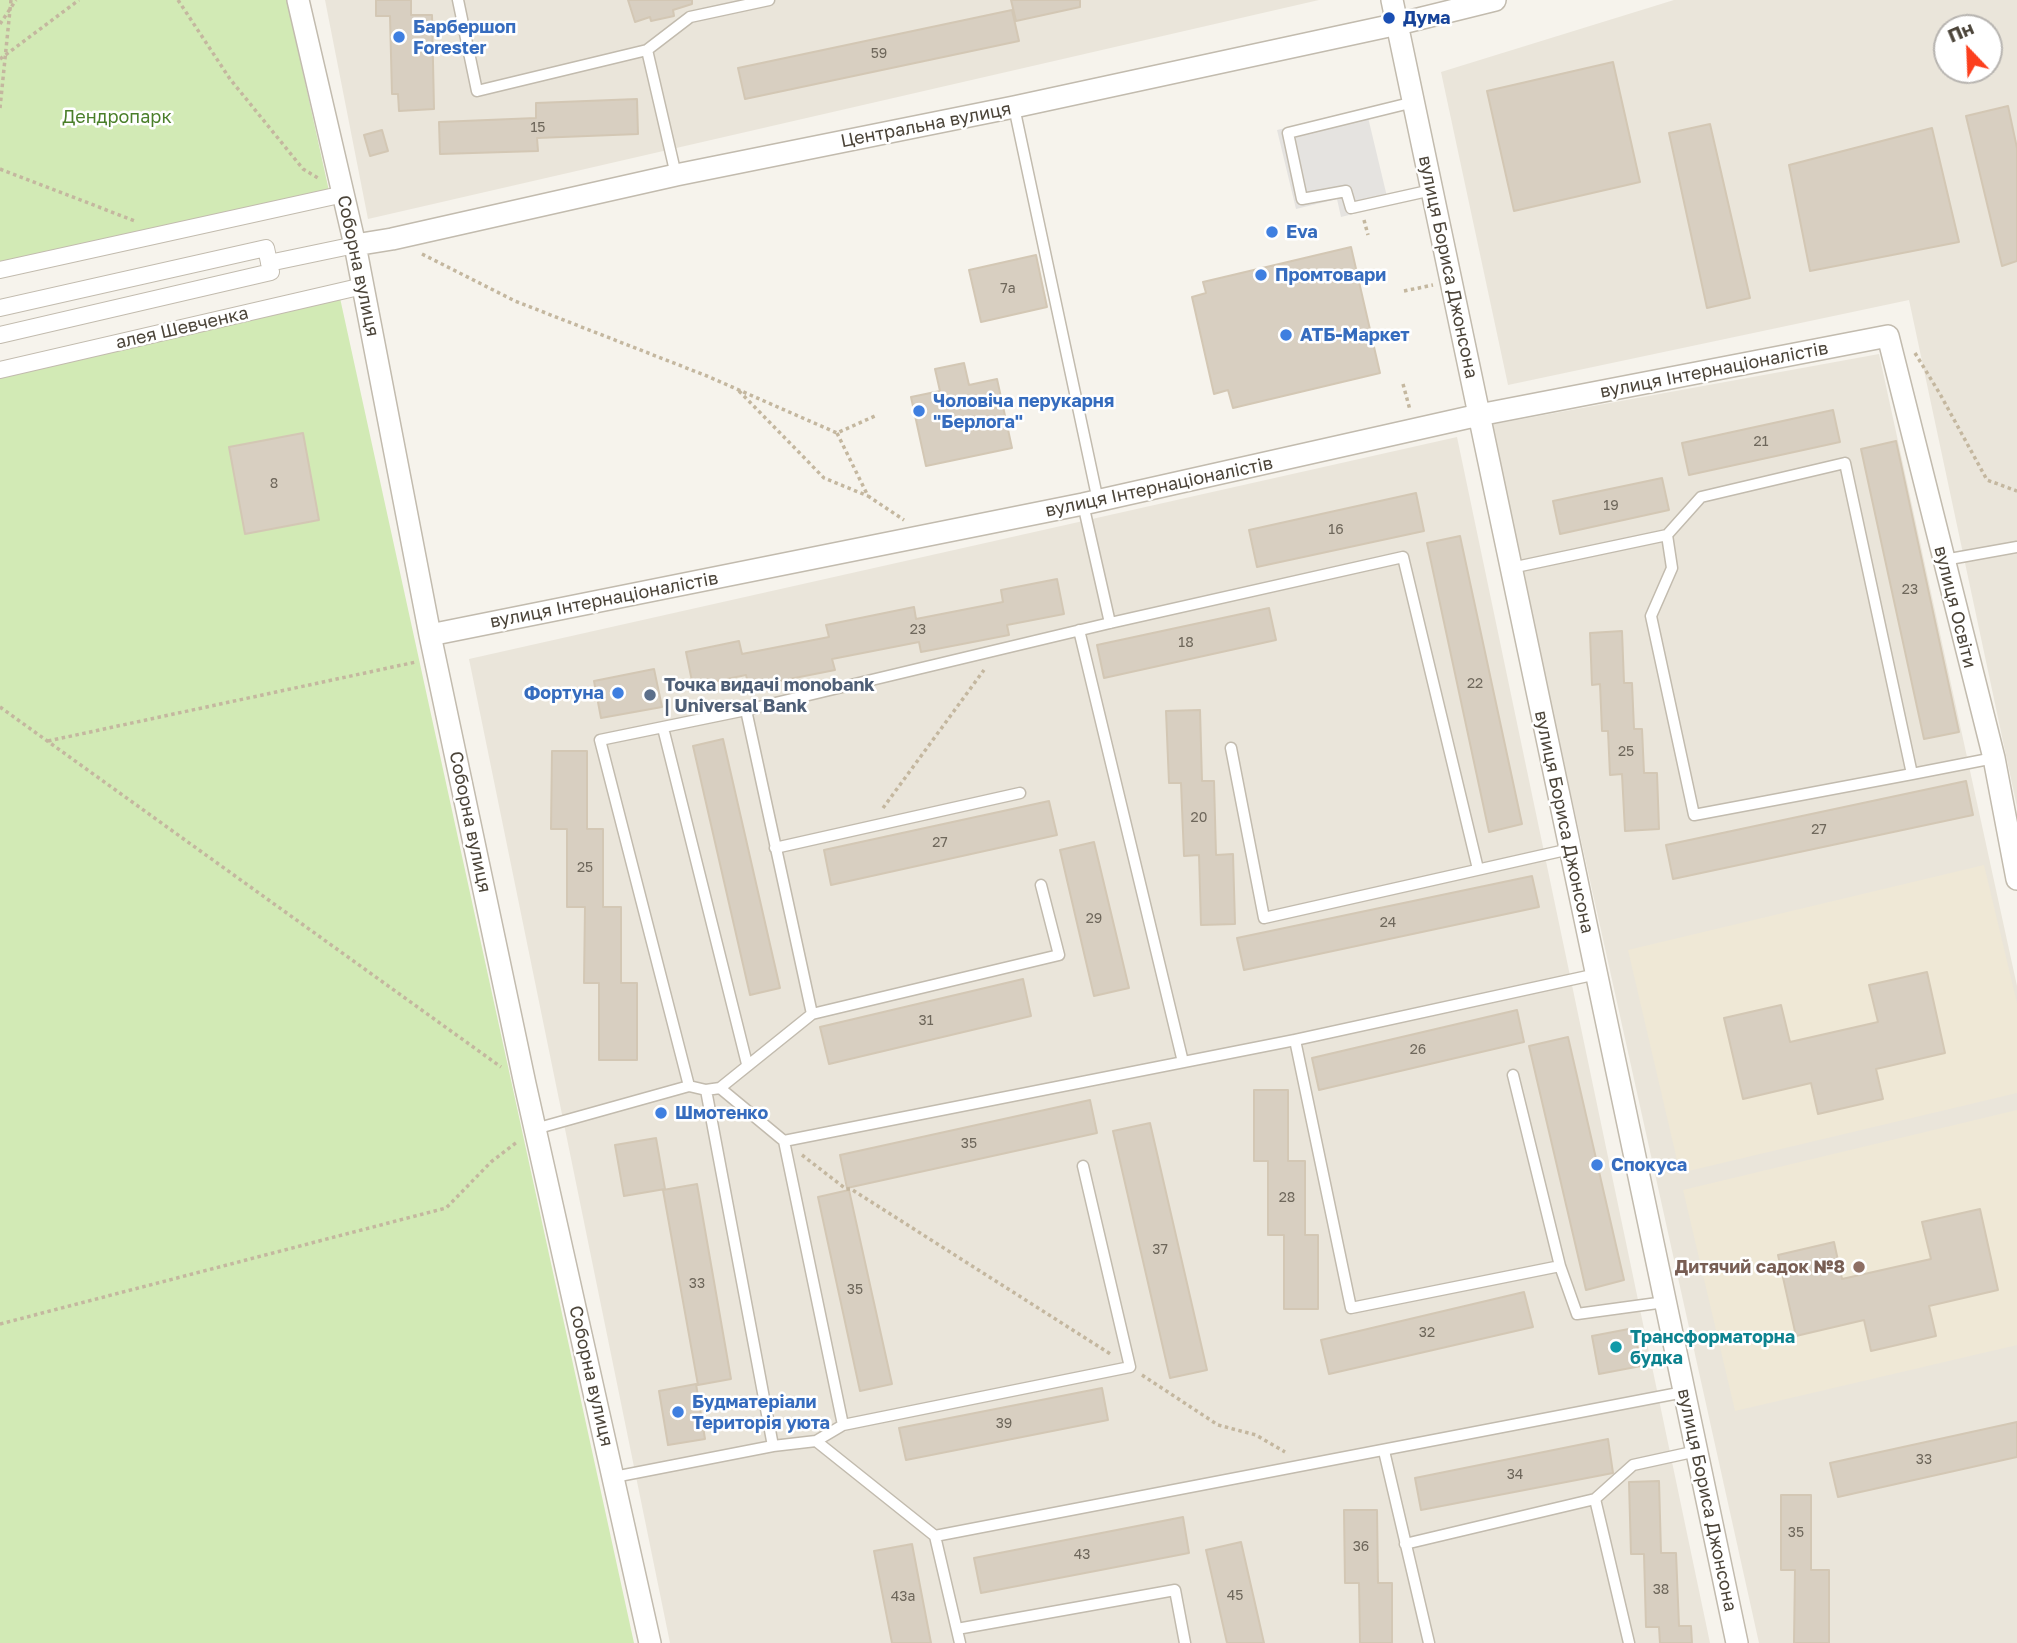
<!DOCTYPE html>
<html>
<head>
<meta charset="utf-8">
<style>
  body { margin:0 }
  #map { position:relative; width:2017px; height:1643px; overflow:hidden; background:#f6f3ec; font-family:"Golos Text",sans-serif }
  canvas { display:block }
  .north { position:absolute; left:1933px; top:14px; width:70px; height:70px; box-sizing:border-box; background:#fff; border:2px solid #b7b4b0; border-radius:50%; rotate:337deg; font-size:19px; font-weight:700; line-height:28px; text-align:center; color:#4b4439 }
  .north::after { content:''; display:block; margin:auto; width:24px; height:32px; background:#fc3f1d; clip-path:polygon(50% 0,100% 100%,50% 72%,0 100%) }
</style>
</head>
<body>
<div id="map">
<canvas width="2017" height="1643"></canvas>
<div class="north">Пн</div>
</div>
<script>
const ctx = document.querySelector('canvas').getContext('2d');
ctx.lineJoin = 'round';
function fillPath(path, color) {
  ctx.fillStyle = color;
  ctx.fill(path, 'evenodd');
}
function toPath(rows) {
  const path = new Path2D();
  for (const r of rows) {
    path.moveTo(r[0], r[1]);
    for (let i = 2; i < r.length; i += 2) path.lineTo(r[i], r[i + 1]);
  }
  return path;
}
function trace(path, color, width, dash) {
  ctx.strokeStyle = color;
  ctx.lineWidth = width;
  ctx.lineCap = dash ? 'butt' : 'round';
  ctx.setLineDash(dash || []);
  ctx.stroke(path);
}
function label(font, color, halo, rows, align = 'center') {
  ctx.font = font + ' "Golos Text",sans-serif';
  ctx.lineWidth = 5;
  ctx.setLineDash([]);
  ctx.textBaseline = 'middle';
  ctx.strokeStyle = halo;
  ctx.fillStyle = color;
  for (const [text, x, y, turn = 0] of rows) {
    ctx.save();
    ctx.translate(x, y);
    ctx.rotate((+turn || 0) * Math.PI / 180);
    ctx.textAlign = isNaN(turn) ? turn : align;
    if (halo) ctx.strokeText(text, 0, 0);
    ctx.fillText(text, 0, 0);
    ctx.restore();
  }
}
fillPath(toPath([
  [325,0,1319,0,368,219],
  [1674,0,2017,0,2017,807,1909,300,1508,385,1441,72],
  [1947,28,1989,28,1989,70,1947,70],
  [1879,354,2017,986,2017,1643,1759,1643,1489,425],
  [1457,437,1710,1643,670,1643,469,659]
]), '#eae5da');
fillPath(toPath([
  [1984,865,2017,1003,2017,1093,1680,1173,1628,950],
  [2017,1110,2017,1345,1735,1411,1683,1190]
]), '#efe8d6');
fillPath(toPath([
  [0,0,287,0,329,191,0,262],
  [340,298,634,1643,0,1643,0,377]
]), '#d2eab5');
fillPath(toPath([
  [1366,109,1389,205,1341,217,1337,199,1296,209,1277,130]
]), '#e5e3e0');
const building = toPath([
  [376,0,411,0,411,15,432,15,434,109,399,111,398,94,392,94,390,16,376,16,376,0],
  [628,0,692,0,692,4,673,10,674,16,651,21,650,17,635,22,628,0],
  [1011,0,1080,0,1080,7,1016,21,1011,0],
  [1012,10,1019,41,745,99,738,68,1012,10],
  [1613,62,1640,182,1514,211,1487,91,1613,62],
  [637,99,638,134,537,138,538,151,440,154,439,122,536,118,536,103,637,99],
  [2008,106,2017,148,2017,261,2002,266,1966,116,2008,106],
  [1710,124,1750,298,1707,308,1669,133,1710,124],
  [1932,128,1959,242,1810,271,1789,165,1932,128],
  [382,130,388,151,370,156,364,135,382,130],
  [1351,247,1380,373,1233,408,1228,390,1214,394,1192,297,1206,293,1203,282,1351,247],
  [1036,255,1047,307,981,322,969,270,1036,255],
  [964,363,969,385,997,379,1012,448,926,466,911,397,940,391,935,369,964,363],
  [1833,410,1840,442,1689,475,1682,443,1833,410],
  [303,433,319,520,245,534,229,447,303,433],
  [1896,441,1959,732,1924,739,1861,449,1896,441],
  [1662,478,1669,510,1560,534,1553,501,1662,478],
  [1416,493,1424,531,1257,567,1249,530,1416,493],
  [1460,536,1522,824,1489,832,1427,543,1460,536],
  [1057,579,1064,614,1007,625,1009,635,921,652,919,642,832,659,835,670,749,687,746,675,693,686,686,652,739,641,742,654,829,637,826,625,914,607,916,619,1003,602,1001,590,1057,579],
  [1269,608,1276,640,1104,678,1097,645,1269,608],
  [1622,631,1624,683,1632,683,1634,729,1642,729,1644,773,1657,773,1659,829,1625,831,1622,774,1610,775,1608,731,1602,731,1600,684,1592,685,1590,633,1622,631],
  [654,669,662,707,601,718,594,681,654,669],
  [1200,710,1202,781,1214,781,1216,855,1233,854,1235,924,1201,925,1199,855,1184,856,1181,783,1169,783,1166,711,1200,710],
  [723,739,780,988,750,995,693,746,723,739],
  [552,751,587,751,587,829,603,829,603,907,621,907,621,983,637,983,637,1060,599,1060,599,983,584,983,585,907,567,907,567,829,551,829,552,751],
  [1966,781,1973,815,1673,879,1666,845,1966,781],
  [1049,801,1057,835,831,885,824,850,1049,801],
  [1094,842,1129,988,1094,996,1060,850,1094,842],
  [1532,876,1539,907,1244,970,1237,938,1532,876],
  [1927,972,1945,1053,1876,1069,1883,1099,1818,1114,1811,1083,1743,1099,1724,1018,1781,1005,1790,1042,1878,1022,1869,985,1927,972],
  [1023,979,1031,1016,829,1064,820,1027,1023,979],
  [1517,1010,1524,1042,1319,1090,1312,1058,1517,1010],
  [1568,1037,1624,1280,1586,1290,1529,1046,1568,1037],
  [1254,1090,1288,1090,1288,1161,1305,1161,1305,1235,1318,1235,1318,1309,1284,1309,1284,1235,1268,1235,1268,1161,1254,1161,1254,1090],
  [1090,1100,1097,1133,847,1188,840,1155,1090,1100],
  [1150,1123,1207,1370,1170,1378,1113,1131,1150,1123],
  [656,1138,665,1189,624,1196,615,1145,656,1138],
  [697,1184,731,1379,698,1385,663,1190,697,1184],
  [849,1190,892,1384,860,1391,818,1197,849,1190],
  [1980,1209,1998,1290,1929,1306,1936,1336,1871,1351,1864,1320,1796,1336,1778,1255,1834,1242,1842,1279,1931,1259,1922,1222,1980,1209],
  [1524,1292,1533,1327,1329,1374,1321,1340,1524,1292],
  [1634,1328,1641,1366,1599,1374,1592,1336,1634,1328],
  [696,1384,705,1439,668,1445,659,1391,696,1384],
  [1102,1388,1108,1420,906,1460,899,1428,1102,1388],
  [2017,1422,2017,1457,1838,1497,1830,1463,2017,1422],
  [1608,1439,1613,1473,1421,1510,1415,1478,1608,1439],
  [1659,1481,1661,1553,1676,1553,1679,1626,1691,1626,1692,1643,1660,1643,1659,1627,1646,1627,1644,1554,1631,1554,1629,1482,1659,1481],
  [1781,1495,1811,1495,1811,1570,1829,1570,1829,1643,1794,1643,1795,1570,1781,1570,1781,1495],
  [1344,1510,1377,1510,1378,1583,1392,1583,1392,1643,1360,1643,1359,1583,1345,1583,1344,1510],
  [1183,1517,1189,1553,981,1593,974,1558,1183,1517],
  [1241,1542,1264,1643,1227,1643,1206,1550,1241,1542],
  [912,1544,931,1643,892,1643,874,1551,912,1544]
]);
fillPath(building, '#d8cfc1');
trace(building, '#d3c7b4', 2);
const service = toPath([
  [458,0,477,91,647,50,690,17,769,0],
  [647,50,676,175],
  [1414,102,1288,133,1302,199,1346,191,1351,208,1432,190],
  [1014,107,1098,501],
  [1083,504,1110,623],
  [1944,560,2017,547],
  [1511,568,1667,535],
  [1079,630,1183,1062],
  [746,710,812,1014],
  [663,728,747,1064],
  [1231,748,1264,918,1570,849],
  [1912,774,1845,463,1701,497,1667,535,1672,568,1651,616,1694,815,1912,774,1994,758],
  [775,848,1020,793],
  [1295,1040,1351,1308,1560,1266,1577,1314,1665,1302],
  [1513,1075,1560,1266],
  [689,1086,600,740,746,710,1110,623,1403,557,1478,869],
  [720,1088,784,1141,843,1425],
  [706,1090,773,1446],
  [535,1129,689,1086,706,1090,720,1088,812,1014,1059,955,1041,885],
  [784,1141,1295,1040,1597,974],
  [816,1441,935,1536,960,1643],
  [1384,1451,1429,1643],
  [614,1477,773,1446,816,1441,843,1425,1130,1367,1083,1166],
  [1595,1499,1629,1643],
  [935,1536,1684,1392],
  [1405,1544,1595,1499,1633,1465,1697,1451],
  [957,1629,1175,1590,1185,1643]
]);
const pedestrian = toPath([
  [269,263,355,245],
  [0,270,344,194],
  [0,308,266,248,271,272,0,335],
  [0,370,363,286]
]);
const minor = toPath([
  [298,0,355,245,430,635,525,1084,650,1643],
  [1392,0,1737,1643],
  [355,245,392,239,676,175,1014,107,1398,24,1495,0],
  [430,635,1083,504,1479,415,1888,336,1994,758,2017,879]
]);
trace(service, '#c2bbae', 13);
trace(pedestrian, '#c2bbae', 18);
trace(minor, '#c2bbae', 24);
trace(toPath([
  [178,0,230,79,303,169,318,178],
  [0,24,16,0],
  [0,59,79,0],
  [0,108,11,0],
  [0,169,135,221],
  [1364,220,1368,235],
  [422,254,515,301,707,376,837,433,875,416],
  [1404,291,1433,285],
  [1915,353,1940,394,1987,480,2017,491],
  [1403,384,1410,410],
  [739,391,824,478,868,496],
  [837,433,868,496,904,520],
  [0,707,501,1067],
  [48,741,416,662],
  [883,808,984,670],
  [802,1155,846,1189,851,1189,1112,1355],
  [0,1324,446,1208,491,1162,517,1142],
  [1142,1375,1218,1425,1256,1435,1285,1452]
]), '#c4b79f', 3.5, [3.5, 3.5]);
trace(service, '#fff', 10);
trace(pedestrian, '#fff', 16);
trace(minor, '#fff', 21);
for (const [x, y, r, color] of [
  [1389,18,7,"#1a4fb4"],
  [399,37,7,"#3f7fe0"],
  [1272,232,7,"#3f7fe0"],
  [1261,275,7,"#3f7fe0"],
  [1286,335,7,"#3f7fe0"],
  [919,411,7,"#3f7fe0"],
  [618,693,7,"#3f7fe0"],
  [650,695,7,"#5c6f8a"],
  [661,1113,7,"#3f7fe0"],
  [1597,1165,7,"#3f7fe0"],
  [1859,1267,7,"#8d6e63"],
  [1616,1347,7,"#0f9aa8"],
  [678,1412,7,"#3f7fe0"]
]) {
  const dot = new Path2D();
  dot.arc(x, y, r, 0, 2 * Math.PI);
  ctx.fillStyle = color;
  ctx.fill(dot);
  trace(dot, '#fff', 2.5);
}
label('14px', '#6e675b', null, [
  ["59",879,54],
  ["15",538,128],
  ["7а",1008,289],
  ["21",1761,442],
  ["8",274,484],
  ["19",1611,506],
  ["16",1336,530],
  ["23",1910,590],
  ["23",918,630],
  ["18",1186,643],
  ["22",1475,684],
  ["25",1626,752],
  ["20",1199,818],
  ["27",1819,830],
  ["27",940,843],
  ["25",585,868],
  ["29",1094,919],
  ["24",1388,923],
  ["31",926,1021],
  ["26",1418,1050],
  ["35",969,1144],
  ["28",1287,1198],
  ["37",1160,1250],
  ["33",697,1284],
  ["35",855,1290],
  ["32",1427,1333],
  ["39",1004,1424],
  ["33",1924,1460],
  ["34",1515,1475],
  ["35",1796,1533],
  ["36",1361,1547],
  ["43",1082,1555],
  ["38",1661,1590],
  ["45",1235,1596],
  ["43а",903,1597]
]);
label('bold 18px', '#164399', '#fff', [
  ["Дума",1403,18]
], 'left');
label('bold 18px', '#366cbe', '#fff', [
  ["Барбершоп",413,27],
  ["Forester",413,48],
  ["Eva",1286,232],
  ["Промтовари",1275,275],
  ["АТБ-Маркет",1300,335],
  ["Чоловіча перукарня",933,401],
  ["\"Берлога\"",933,422],
  ["Фортуна",604,693,"right"],
  ["Шмотенко",675,1113],
  ["Спокуса",1611,1165],
  ["Будматеріали",692,1402],
  ["Територія уюта",692,1423]
], 'left');
label('18px', '#4a7f2a', '#fff', [
  ["Дендропарк",117,117]
]);
label('18px', '#4b4439', '#fff', [
  ["Центральна вулиця",926,125,-11],
  ["Соборна вулиця",358,266,78],
  ["вулиця Бориса Джонсона",1448,267,78],
  ["алея Шевченка",182,328,-13],
  ["вулиця Інтернаціоналістів",1714,370,-11],
  ["вулиця Інтернаціоналістів",1159,487,-12],
  ["вулиця Інтернаціоналістів",604,600,-11],
  ["вулиця Освіти",1955,607,76],
  ["Соборна вулиця",470,822,78],
  ["вулиця Бориса Джонсона",1564,822,78],
  ["Соборна вулиця",591,1376,77],
  ["вулиця Бориса Джонсона",1707,1500,78]
]);
label('bold 18px', '#4e5e75', '#fff', [
  ["Точка видачі monobank",664,685],
  ["| Universal Bank",664,706]
], 'left');
label('bold 18px', '#785e54', '#fff', [
  ["Дитячий садок №8",1845,1267]
], 'right');
label('bold 18px', '#0d838f', '#fff', [
  ["Трансформаторна",1630,1337],
  ["будка",1630,1358]
], 'left');
</script>
</body>
</html>
